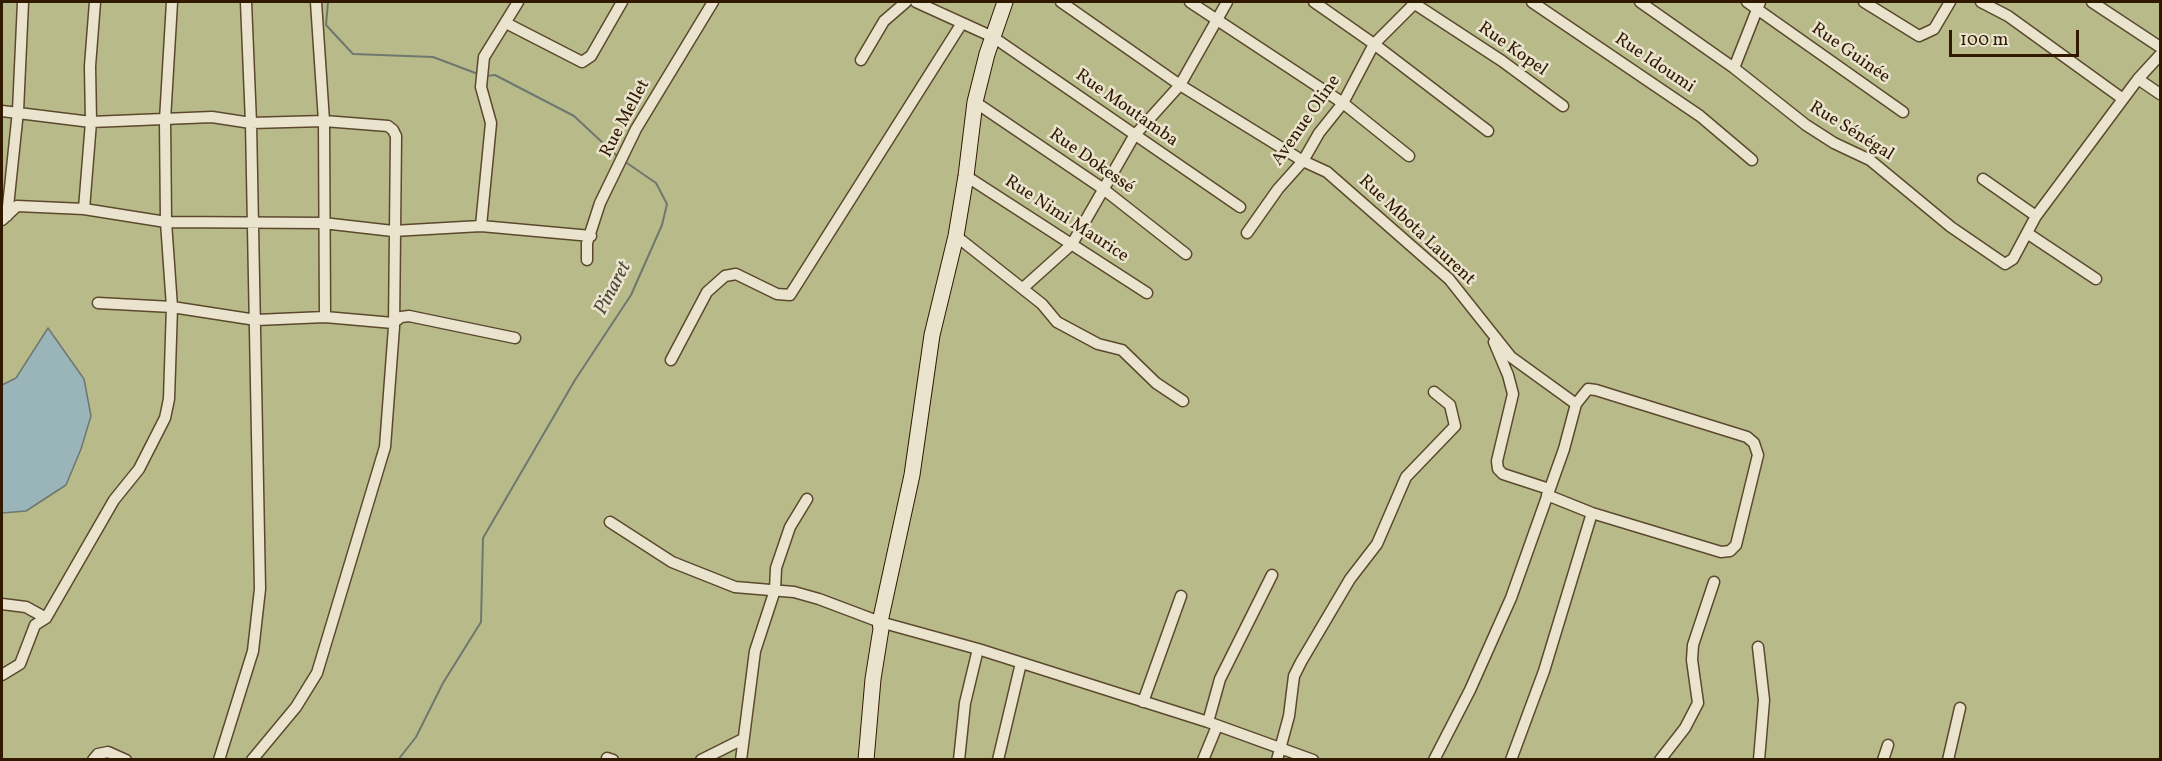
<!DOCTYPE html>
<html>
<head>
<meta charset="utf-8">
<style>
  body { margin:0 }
  #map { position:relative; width:2162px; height:761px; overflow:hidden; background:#ded5b5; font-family:Vollkorn,serif }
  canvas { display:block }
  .frame { position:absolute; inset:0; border:3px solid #311900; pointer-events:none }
  .scale { position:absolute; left:1949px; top:30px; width:130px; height:27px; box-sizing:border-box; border:3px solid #311900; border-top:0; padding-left:8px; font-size:18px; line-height:21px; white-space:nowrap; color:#311900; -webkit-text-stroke:4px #eae4cf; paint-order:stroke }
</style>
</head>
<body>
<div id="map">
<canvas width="2162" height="761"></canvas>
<div class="frame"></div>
<div class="scale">100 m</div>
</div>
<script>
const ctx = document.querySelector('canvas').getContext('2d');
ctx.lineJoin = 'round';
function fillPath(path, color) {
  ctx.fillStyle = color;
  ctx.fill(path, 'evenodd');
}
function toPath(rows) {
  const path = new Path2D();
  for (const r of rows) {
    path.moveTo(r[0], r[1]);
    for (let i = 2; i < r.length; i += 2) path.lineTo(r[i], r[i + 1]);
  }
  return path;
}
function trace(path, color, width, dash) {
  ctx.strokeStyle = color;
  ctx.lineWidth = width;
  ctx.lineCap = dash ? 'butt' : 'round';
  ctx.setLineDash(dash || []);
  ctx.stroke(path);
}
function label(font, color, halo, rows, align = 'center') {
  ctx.font = font + ' Vollkorn,serif';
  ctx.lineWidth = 5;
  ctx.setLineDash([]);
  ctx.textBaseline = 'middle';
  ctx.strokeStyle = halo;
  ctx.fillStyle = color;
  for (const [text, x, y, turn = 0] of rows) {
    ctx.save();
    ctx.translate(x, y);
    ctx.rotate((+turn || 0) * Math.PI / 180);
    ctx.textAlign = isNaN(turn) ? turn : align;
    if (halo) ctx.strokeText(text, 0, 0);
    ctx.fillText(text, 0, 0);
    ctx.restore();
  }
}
fillPath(toPath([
  [2,2,2160,2,2160,759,2,759]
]), '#b8bb89');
const water = toPath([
  [48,328,84,379,91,416,81,449,66,485,26,511,2,513,2,385,16,378,48,328]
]);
fillPath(water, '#99b5b9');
trace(water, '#6f776f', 1.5);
trace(toPath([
  [328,2,326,25,353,54,433,57,478,74],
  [486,76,495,75,574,116,619,158],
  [398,760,416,737,443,683,481,622,483,538,575,380,631,295,662,225,667,204,656,183,624,161]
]), '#6f776f', 2);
const minor = toPath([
  [316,2,324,121,325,317],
  [916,2,993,37,1240,207],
  [1061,2,1180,85,1303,161,1327,172,1449,279,1511,357,1576,404,1588,389,1596,390,1747,437,1754,443,1758,455,1736,545,1730,551,1721,552,1592,513,1547,495],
  [1190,2,1343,103,1409,156],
  [1314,2,1374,44,1488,131],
  [1412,2,1502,61,1563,106],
  [1532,2,1700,116,1752,160],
  [1640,2,1734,68,1806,125,1834,143,1870,160,1951,227,2005,264,2013,259,2036,216,2138,79,2160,55],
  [1747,2,1903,112],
  [1864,2,1919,36,1934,29,1950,2],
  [1981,2,2008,16,2123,99],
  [2092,2,2160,47],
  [506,23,582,62,591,56,622,2],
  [861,60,884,21,906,2],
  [1734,68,1760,2],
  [2138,79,2160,94],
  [975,102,1102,188,1186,254],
  [2,111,91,122,212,117,251,123,324,121,388,126,393,130,396,136,394,327,385,447,317,673,296,707,252,760],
  [966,176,1147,293],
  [1983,179,2036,216],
  [84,209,91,122,90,66,95,2],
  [7,216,18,111,23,2],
  [2,220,17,206,84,209,166,222,323,223,393,231,481,226,591,236],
  [481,226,491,123,481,87,484,57,518,2],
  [1247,233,1278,189,1303,161,1319,133,1343,103,1374,44,1416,2],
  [2027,233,2096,279],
  [956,236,1042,304,1057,322,1098,344,1122,350,1156,383,1183,401],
  [587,260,587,243,600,203,636,129,713,2],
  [1023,288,1072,244,1134,136,1180,85,1227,2],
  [98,303,172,307,256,320,325,317,393,323,401,317,409,316,515,338],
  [1494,342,1508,375,1513,394,1497,461,1498,469,1503,474,1549,489],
  [671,360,707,292,725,276,736,274,777,294,790,295,962,23],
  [610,522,672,562,735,587,794,592,819,599,880,622,978,649,1208,722,1313,760],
  [2,604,26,607,46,618],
  [1758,647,1764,700,1759,760],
  [2,675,20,664,35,625,46,618,114,500,139,469,165,418,169,399,172,307,166,222,165,120,172,2],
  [1143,702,1181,596],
  [1208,722,1220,679,1272,575],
  [607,758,613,760],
  [93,760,98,754,108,752,126,760],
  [219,760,253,651,260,589,251,123,246,2],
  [701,760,743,739],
  [741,760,755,651,775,590,776,568,790,527,807,499],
  [959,760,965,703,978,649],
  [998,760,1021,663],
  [1203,760,1217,726],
  [1277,760,1289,716,1294,676,1301,662,1350,579,1377,544,1406,477,1455,426,1450,405,1434,392],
  [1434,760,1470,690,1511,598,1564,449,1576,404],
  [1511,760,1544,671,1592,513],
  [1660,760,1685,728,1698,703,1692,660,1693,645,1714,582],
  [1883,760,1888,745],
  [1948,760,1960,708]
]);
const secondary = toPath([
  [866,760,873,679,881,629,880,622,912,475,932,335,956,236,966,176,975,102,987,54,1005,2]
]);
trace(minor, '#5c482d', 13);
trace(secondary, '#311900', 17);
trace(minor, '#eae4cf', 10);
trace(secondary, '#eae4cf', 15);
label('18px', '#311900', '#eae4cf', [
  ["Rue Kopel",1512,50,35],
  ["Rue Guinée",1850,54,35],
  ["Rue Idoumi",1654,64,34],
  ["Rue Moutamba",1126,109,35],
  ["Rue Mellet",626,119,-62],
  ["Avenue Oline",1307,121,-55],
  ["Rue Sénégal",1851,132,32],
  ["Rue Dokessé",1091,162,35],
  ["Rue Nimi Maurice",1066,220,33],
  ["Rue Mbota Laurent",1416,231,43]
]);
label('italic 20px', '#504838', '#eae4cf', [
  ["Pinaret",614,289,-62]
]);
</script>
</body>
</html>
